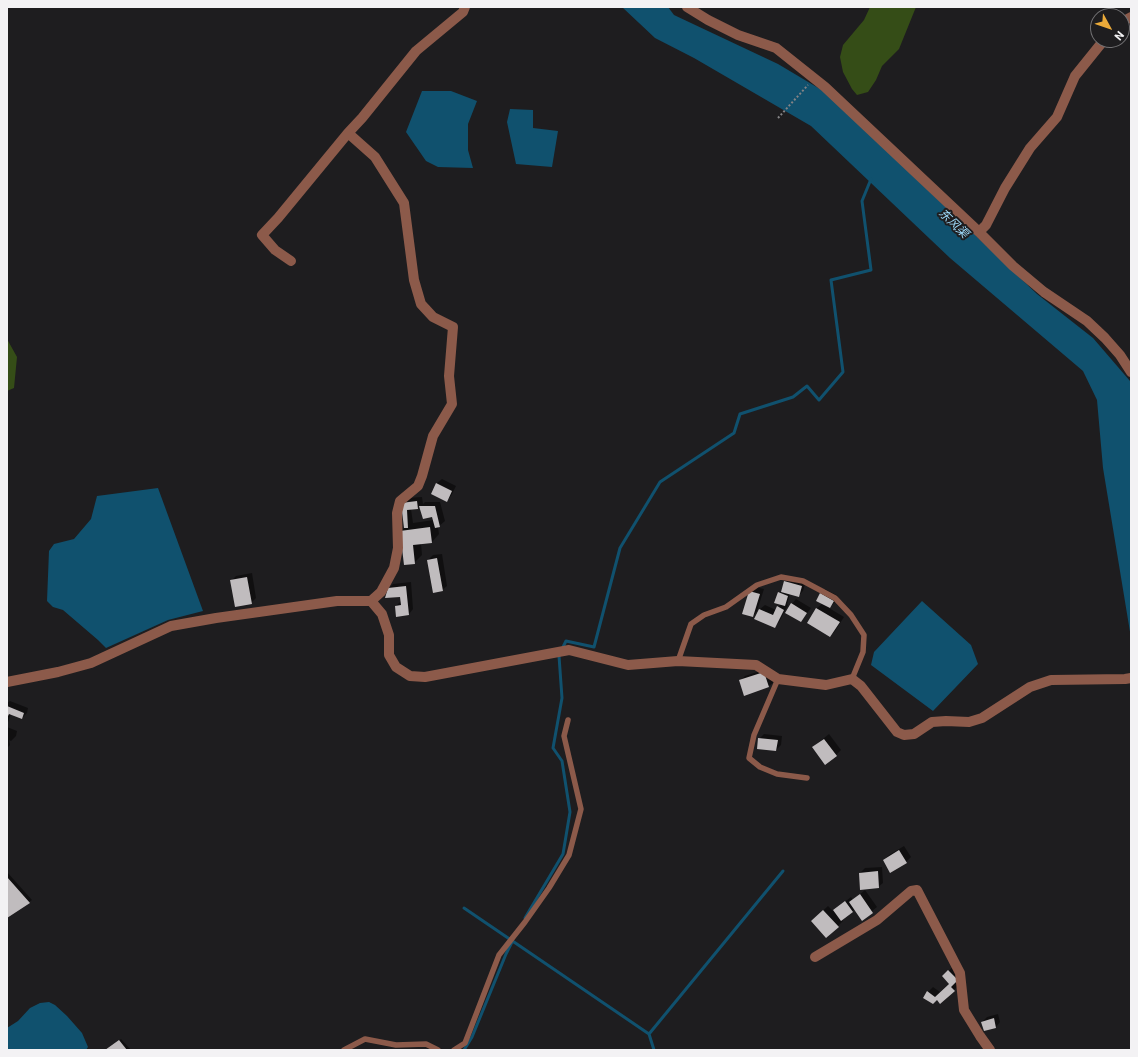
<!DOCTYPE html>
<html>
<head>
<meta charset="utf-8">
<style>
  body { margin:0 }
  #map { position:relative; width:1138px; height:1057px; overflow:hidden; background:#1e1d1f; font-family:Roboto,sans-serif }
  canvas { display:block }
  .frame { position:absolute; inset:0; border:8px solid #f3f2f4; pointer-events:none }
  .north { position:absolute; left:1090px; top:8px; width:40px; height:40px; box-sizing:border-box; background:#1e1d1f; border:1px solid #737274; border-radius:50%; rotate:130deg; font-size:11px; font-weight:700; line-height:16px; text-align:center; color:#f3f2f4 }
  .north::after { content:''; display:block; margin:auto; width:14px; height:18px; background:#ebaa39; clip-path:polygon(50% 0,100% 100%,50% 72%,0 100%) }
</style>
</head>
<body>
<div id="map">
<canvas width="1138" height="1057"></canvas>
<div class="frame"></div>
<div class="north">N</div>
</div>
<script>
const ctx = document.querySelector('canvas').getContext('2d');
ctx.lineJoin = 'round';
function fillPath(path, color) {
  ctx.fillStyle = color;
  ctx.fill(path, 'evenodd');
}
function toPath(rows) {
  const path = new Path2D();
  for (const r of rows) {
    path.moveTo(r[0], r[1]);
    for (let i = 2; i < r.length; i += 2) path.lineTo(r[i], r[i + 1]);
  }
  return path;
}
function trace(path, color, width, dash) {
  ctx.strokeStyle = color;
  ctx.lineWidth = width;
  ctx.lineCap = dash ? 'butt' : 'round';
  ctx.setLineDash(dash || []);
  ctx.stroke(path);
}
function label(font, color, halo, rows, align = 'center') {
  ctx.font = font + ' Roboto,"Noto Sans SC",sans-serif';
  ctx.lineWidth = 4;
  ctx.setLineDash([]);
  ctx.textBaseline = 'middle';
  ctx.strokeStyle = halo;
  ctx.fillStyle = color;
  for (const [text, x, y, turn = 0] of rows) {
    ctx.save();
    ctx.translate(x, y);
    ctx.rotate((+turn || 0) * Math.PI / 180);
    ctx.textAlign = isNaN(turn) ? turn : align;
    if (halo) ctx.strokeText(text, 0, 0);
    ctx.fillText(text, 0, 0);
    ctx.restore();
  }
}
fillPath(toPath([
  [870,7,916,7,899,49,882,66,876,80,868,92,857,95,852,89,843,72,840,57,843,45,864,20],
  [7,339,17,357,14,388,7,391]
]), '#354d17');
fillPath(toPath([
  [622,7,668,7,674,15,778,64,825,92,1037,294,1093,338,1130,381,1131,389,1131,638,1103,468,1097,400,1083,371,950,258,811,126,694,58,655,38],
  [422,91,451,91,477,101,468,124,468,150,473,168,438,167,426,161,406,132],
  [510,109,533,110,533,128,558,131,552,167,516,164,507,122],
  [158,488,203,611,168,620,106,648,98,640,63,610,53,607,47,601,49,551,54,544,74,539,91,519,97,496],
  [922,601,971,645,978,664,933,711,871,665,874,652],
  [49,1002,55,1005,67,1016,82,1033,88,1047,86,1050,7,1050,7,1028,18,1021,30,1008,40,1003]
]), '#10516e');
fillPath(toPath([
  [442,479,456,486,451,496,446,501,432,493,437,483],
  [422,497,423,504,425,502,440,502,445,521,438,527,439,534,432,542,421,543,422,555,414,563,401,531,404,528,402,503,407,498],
  [420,505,423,518,433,516,434,520,413,523,411,509,418,508],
  [442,554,447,586,442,590,428,560,433,555],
  [252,573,256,598,251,603,231,581,236,576],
  [789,577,806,581,803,591,798,596,790,594,787,604,788,605,779,622,774,627,760,609,765,605,776,610,781,604,779,593,782,591,785,581],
  [411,582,413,609,409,614,396,606,401,601,401,596,388,589,393,584],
  [755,587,764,589,757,611,753,616,750,592],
  [825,589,838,596,835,602,829,608,844,617,835,631,830,636,808,623,817,608,823,603,820,594],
  [796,599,811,608,801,621,792,604],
  [769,668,774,682,769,686,740,681,745,676],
  [10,701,28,708,27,713,22,718,11,714,7,725,7,703],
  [7,727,17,731,16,736,11,741,9,740,10,745,7,748],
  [764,734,782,736,781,745,776,750,759,739],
  [829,734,841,750,836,755,813,747],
  [904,846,911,857,906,862,884,860,889,855],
  [882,867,883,883,878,887,860,873,865,868],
  [7,872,32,900,7,917],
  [865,890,877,907,862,919,855,909,841,919,843,921,827,937,812,921,828,906,833,911,851,897,853,900],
  [954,966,962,975,955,982,959,985,954,990,937,998,933,1002,928,992,933,987,940,992,950,983,943,976],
  [998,1014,1000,1022,996,1027,982,1022,987,1017],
  [121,1039,131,1050,106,1050]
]), '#0007');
trace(toPath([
  [562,649,566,641,594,647,620,548,660,482,734,433,740,414,793,397,807,386,819,400,843,372,831,280,871,270,862,201,871,179],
  [464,908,649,1034,654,1050],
  [525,918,563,854,570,812,562,761,553,748,562,698,559,656,560,654],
  [649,1034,783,871],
  [464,1050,472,1037,506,954,512,942]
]), '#10516e', 3);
fillPath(toPath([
  [436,483,452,491,447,502,431,494],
  [417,501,418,509,407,510,408,528,404,528,401,503],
  [419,506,435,506,440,527,435,528,432,517,423,519],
  [430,527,432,543,413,545,415,564,404,565,400,531],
  [437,558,443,591,433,593,427,560],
  [247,577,252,604,235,607,230,580],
  [784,581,802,586,799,597,781,592],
  [406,586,409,615,396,617,395,606,401,605,400,597,385,598,388,588],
  [749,591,760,594,753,617,742,614],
  [778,592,788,596,785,606,774,603],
  [820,593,834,601,830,608,816,601],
  [791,603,807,613,801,622,785,613],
  [777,606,784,610,775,628,754,619,759,609,773,615],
  [816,608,840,622,830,637,807,623],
  [764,672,769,687,744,696,739,680],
  [7,706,24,713,22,719,9,714,7,718],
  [758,738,778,740,776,751,757,749],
  [824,739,837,756,825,765,812,747],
  [899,850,907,863,890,873,883,860],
  [878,871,879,888,860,890,859,873],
  [7,877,30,903,7,918],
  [860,894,873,913,862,921,849,902],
  [845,901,853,912,841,921,833,910],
  [823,910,839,927,826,938,811,921],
  [948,970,958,980,951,987,955,991,940,1004,937,1000,933,1004,923,998,927,991,935,997,949,984,942,976],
  [994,1018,996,1028,984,1031,981,1022],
  [119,1040,127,1050,105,1050]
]), '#c0bcbe');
trace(toPath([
  [778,118,808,85]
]), '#848385', 2, [2, 2]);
trace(toPath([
  [678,661,691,624,704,615,726,607,757,585,781,577,803,581,835,598,851,615,864,635,863,652,852,679],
  [778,679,754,735,749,758,760,767,777,774,807,778],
  [344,1050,365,1039,396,1045,426,1044,438,1050],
  [454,1050,465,1043,499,955,525,922,549,888,569,855,581,809,564,736,568,720]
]), '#8c5a4a', 5.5);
trace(toPath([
  [687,7,708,20,738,35,776,48,825,87,979,232,1013,266,1044,292,1087,321,1105,338,1120,355,1131,372],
  [1122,22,1131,17],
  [979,232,986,225,1005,188,1030,148,1057,117,1075,76,1104,40],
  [291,261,275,250,262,235,278,218,348,133],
  [371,601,382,614,389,635,389,655,396,667,410,676,425,677,569,650,628,665,678,661,756,665,778,679,826,685,852,679,861,686,897,732,904,735,914,734,932,722,946,721,969,722,982,718,1030,687,1051,680,1125,679,1131,678],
  [7,682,58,672,91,663,171,626,216,618,337,601,371,601,381,592,394,568,398,548,397,513,400,501,418,486,422,476,433,436,452,404,449,376,453,327,433,317,421,304,414,280,404,203,375,157,348,133,362,118,416,51,463,12,465,7],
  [815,957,877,920,911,891,917,890,960,973,964,1010,980,1036,990,1050]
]), '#8c5a4a', 10);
label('italic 12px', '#9edafa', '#1e1d1f', [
  ["东风渠",953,224,44]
]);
</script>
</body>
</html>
